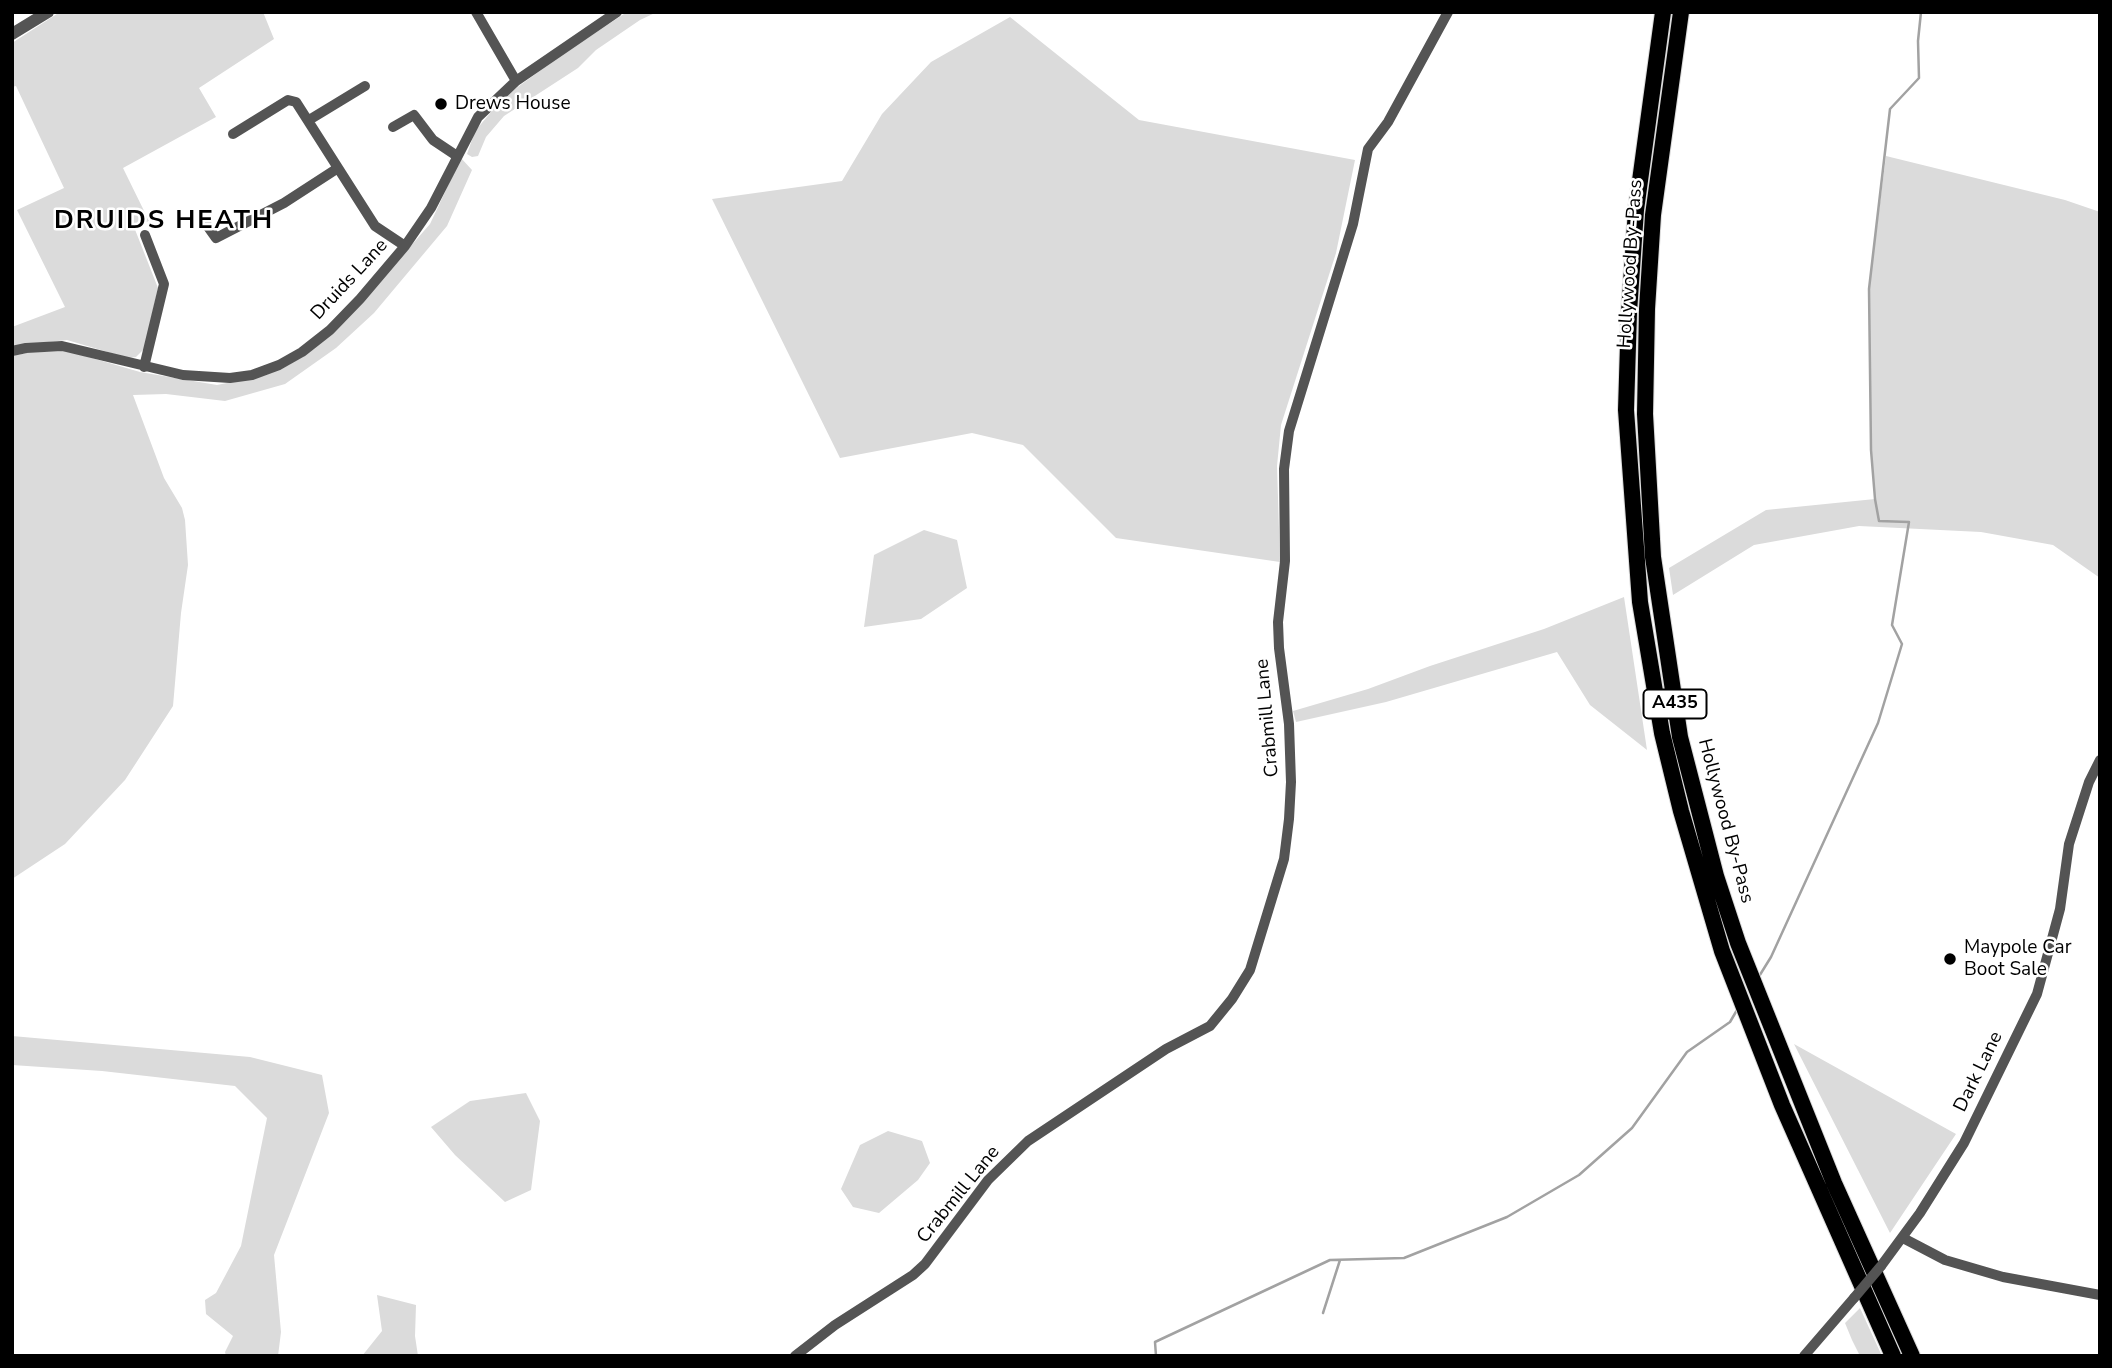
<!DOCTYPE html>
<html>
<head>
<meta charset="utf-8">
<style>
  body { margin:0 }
  #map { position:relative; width:2112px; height:1368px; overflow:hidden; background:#fff; font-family:"Nunito Sans",sans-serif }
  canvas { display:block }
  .frame { position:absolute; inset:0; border:14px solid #000; pointer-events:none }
</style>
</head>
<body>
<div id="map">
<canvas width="2112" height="1368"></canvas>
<div class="frame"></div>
</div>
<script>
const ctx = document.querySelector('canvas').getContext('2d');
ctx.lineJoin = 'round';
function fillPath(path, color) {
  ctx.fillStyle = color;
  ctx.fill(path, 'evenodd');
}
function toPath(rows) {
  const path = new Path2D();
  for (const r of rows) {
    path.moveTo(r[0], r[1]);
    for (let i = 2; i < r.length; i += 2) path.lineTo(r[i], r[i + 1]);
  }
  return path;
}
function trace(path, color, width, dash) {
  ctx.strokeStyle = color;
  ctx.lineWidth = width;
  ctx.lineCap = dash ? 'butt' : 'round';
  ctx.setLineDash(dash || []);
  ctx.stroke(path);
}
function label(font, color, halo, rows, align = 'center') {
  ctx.font = font + ' "Nunito Sans",sans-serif';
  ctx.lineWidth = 5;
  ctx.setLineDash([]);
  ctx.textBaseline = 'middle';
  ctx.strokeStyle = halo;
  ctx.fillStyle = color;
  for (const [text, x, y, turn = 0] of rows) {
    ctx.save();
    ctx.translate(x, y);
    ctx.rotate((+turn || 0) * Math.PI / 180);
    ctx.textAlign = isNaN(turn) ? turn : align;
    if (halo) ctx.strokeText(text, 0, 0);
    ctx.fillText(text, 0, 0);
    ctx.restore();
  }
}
fillPath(toPath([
  [60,12,263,12,274,39,199,88,216,117,123,168,149,221,134,227,158,288,144,349,136,357,128,358,67,340,12,346,12,327,65,307,17,210,64,188,16,86,12,87,12,43],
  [627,12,657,12,640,20,596,50,578,68,504,116,486,137,478,156,472,157,467,154,475,131,504,97,563,54],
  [1010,17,1139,120,1355,160,1336,253,1281,425,1277,466,1280,562,1116,538,1023,445,972,433,840,458,712,199,842,181,882,114,931,62],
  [1886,156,2065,200,2100,212,2100,578,2053,545,1981,532,1859,526,1754,545,1673,595,1669,568,1766,510,1875,499,1871,450,1869,289],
  [461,158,472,170,447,226,374,313,336,348,285,384,225,401,166,394,133,395,164,478,182,508,185,520,188,565,181,613,173,706,125,780,65,844,12,879,12,356,31,352,68,351,140,372,217,385,266,375,289,365,361,303,430,224],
  [924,530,957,540,967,588,921,619,864,627,874,555],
  [1624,597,1647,750,1590,705,1557,652,1386,702,1296,722,1293,711,1368,689,1430,666,1544,629],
  [12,1036,250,1057,322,1075,329,1113,274,1255,281,1332,278,1356,226,1356,225,1352,233,1336,206,1314,205,1300,216,1293,241,1246,267,1118,235,1086,102,1071,12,1065],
  [1794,1044,1956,1134,1890,1233],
  [526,1093,540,1121,531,1190,505,1202,455,1155,431,1127,470,1101],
  [888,1131,922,1141,930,1163,918,1180,879,1213,853,1207,841,1189,860,1145],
  [377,1295,416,1305,415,1336,418,1356,362,1356,382,1331],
  [1860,1308,1882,1356,1860,1356,1852,1340,1845,1323]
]), '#dbdbdb');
trace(toPath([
  [1758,978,1771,957,1878,723,1902,644,1892,625,1909,522,1879,521,1875,499,1871,450,1869,289,1890,109,1919,78,1918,41,1921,12],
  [1323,1313,1340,1260],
  [1156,1356,1155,1342,1330,1260,1404,1258,1507,1217,1579,1175,1632,1128,1687,1052,1730,1022,1737,1010]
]), '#a2a2a2', 2.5);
const trunk = toPath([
  [1663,12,1636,210,1629,312,1626,410,1640,602,1662,733,1681,811,1722,951,1782,1105,1893,1356],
  [1681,12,1653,215,1647,309,1645,414,1653,557,1680,737,1716,876,1738,943,1834,1183,1912,1356]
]);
trace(trunk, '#dbdbdb', 18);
trace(toPath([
  [476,12,516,81],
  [309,120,365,86],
  [393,127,414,115,433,140,457,156],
  [233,134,288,100,296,102,375,226,405,246],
  [206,224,216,238,284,203,338,168],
  [12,351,26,348,62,346,183,375,230,378,252,375,279,365,302,352,330,330,360,299,405,246,431,208,478,117,516,81,617,12],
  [144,367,164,284,145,235],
  [1903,1238,1945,1260,2003,1277,2100,1295],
  [1881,1266,1920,1213,1964,1143,2037,994,2060,909,2069,844,2089,782,2100,760],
  [795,1356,835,1325,913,1275,925,1264,988,1180,1028,1141,1166,1049,1210,1026,1232,999,1250,970,1284,859,1289,819,1291,782,1289,724,1279,648,1278,622,1285,561,1284,469,1289,431,1353,224,1368,149,1388,122,1448,12],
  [1804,1356,1854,1298]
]), '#545454', 10);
trace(toPath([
  [12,34,48,12]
]), '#545454', 12);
trace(trunk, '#000', 16);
trace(toPath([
  [1854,1298,1881,1266]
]), '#545454', 10);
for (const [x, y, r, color] of [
  [441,104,7,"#000"],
  [1950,959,7,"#000"]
]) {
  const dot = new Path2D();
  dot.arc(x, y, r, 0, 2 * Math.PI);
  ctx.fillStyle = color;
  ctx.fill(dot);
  trace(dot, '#fff', 2.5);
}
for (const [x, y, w] of [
  [1675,704,63]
]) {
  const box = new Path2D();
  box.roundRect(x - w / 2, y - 14.5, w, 29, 5);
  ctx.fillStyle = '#fff';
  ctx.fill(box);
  trace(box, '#000', 2);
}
label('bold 18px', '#000', null, [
  ["A435",1675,704]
]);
label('19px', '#000', '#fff', [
  ["Drews House",455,104],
  ["Maypole Car",1964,948],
  ["Boot Sale",1964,970]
], 'left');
label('19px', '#000', '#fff', [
  ["Hollywood By-Pass",1631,264,-86],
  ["Druids Lane",350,280,-47],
  ["Crabmill Lane",1268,718,-95],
  ["Hollywood By-Pass",1725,821,75],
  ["Dark Lane",1979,1072,-64],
  ["Crabmill Lane",959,1195,-51]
]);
ctx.letterSpacing = '2px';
label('bold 26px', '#000', '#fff', [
  ["DRUIDS HEATH",164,222]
]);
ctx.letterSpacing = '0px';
</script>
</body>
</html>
